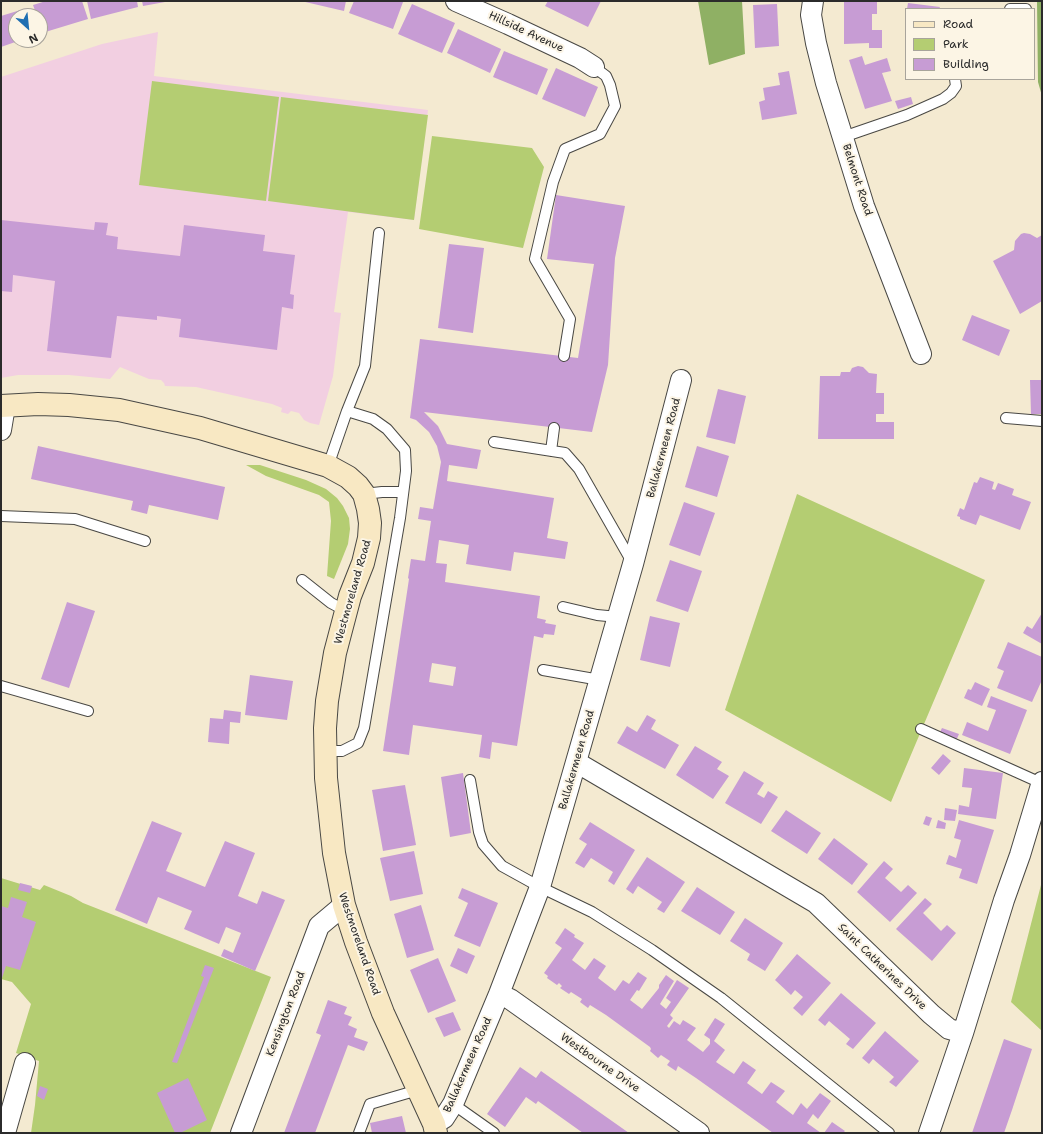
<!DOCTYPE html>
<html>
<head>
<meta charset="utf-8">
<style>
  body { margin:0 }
  #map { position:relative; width:1043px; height:1134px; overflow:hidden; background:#f4ead1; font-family:"Shantell Sans",sans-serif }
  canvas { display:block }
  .frame { position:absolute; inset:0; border:2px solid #2b2b2b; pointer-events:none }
  .legend { position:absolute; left:905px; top:8px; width:130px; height:72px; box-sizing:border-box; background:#fcf5e5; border:1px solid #a8a49b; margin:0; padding:5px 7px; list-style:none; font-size:12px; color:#2b2b2b }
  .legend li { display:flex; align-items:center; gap:8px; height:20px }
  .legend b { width:20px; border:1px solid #a8a49b }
  .north { position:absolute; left:8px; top:8px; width:40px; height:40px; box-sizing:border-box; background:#fcf5e5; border:1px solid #a8a49b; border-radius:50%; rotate:153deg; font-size:11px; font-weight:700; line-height:16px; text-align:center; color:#2b2b2b }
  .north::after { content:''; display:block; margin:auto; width:14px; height:18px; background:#1f6fb2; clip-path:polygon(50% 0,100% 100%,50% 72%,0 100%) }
</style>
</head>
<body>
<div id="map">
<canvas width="1043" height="1134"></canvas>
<div class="frame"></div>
<ul class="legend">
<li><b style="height:5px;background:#f8e8c3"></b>Road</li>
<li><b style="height:11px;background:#b4cd72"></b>Park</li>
<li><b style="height:11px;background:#c79cd4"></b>Building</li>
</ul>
<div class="north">N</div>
</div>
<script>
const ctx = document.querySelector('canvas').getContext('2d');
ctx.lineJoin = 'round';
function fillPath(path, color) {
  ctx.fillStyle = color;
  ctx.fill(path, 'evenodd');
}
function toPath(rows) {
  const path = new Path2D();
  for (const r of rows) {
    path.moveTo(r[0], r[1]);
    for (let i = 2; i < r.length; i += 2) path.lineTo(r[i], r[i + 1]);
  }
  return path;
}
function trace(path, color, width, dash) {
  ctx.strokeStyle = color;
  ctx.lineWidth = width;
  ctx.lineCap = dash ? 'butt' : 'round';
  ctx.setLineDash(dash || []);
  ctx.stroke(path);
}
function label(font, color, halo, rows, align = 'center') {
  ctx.font = font + ' "Shantell Sans",sans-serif';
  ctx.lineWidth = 4;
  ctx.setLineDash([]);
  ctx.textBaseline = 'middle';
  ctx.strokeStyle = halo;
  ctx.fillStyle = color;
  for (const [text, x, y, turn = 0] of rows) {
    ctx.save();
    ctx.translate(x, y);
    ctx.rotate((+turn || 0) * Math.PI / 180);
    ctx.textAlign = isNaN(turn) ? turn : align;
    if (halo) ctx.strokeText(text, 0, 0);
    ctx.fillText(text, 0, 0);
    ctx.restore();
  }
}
fillPath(toPath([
  [158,32,154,76,428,110,414,220,348,212,334,312,341,313,333,376,319,425,310,423,304,420,299,413,291,411,288,414,281,412,282,408,272,404,196,387,165,386,164,383,161,380,149,379,120,367,110,379,69,375,18,375,1,378,1,77,102,44]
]), '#f2cfe1');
fillPath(toPath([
  [152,81,279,97,266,201,139,185],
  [281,97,428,115,414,220,268,201],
  [432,136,532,148,544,167,523,248,419,229],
  [246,465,260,465,306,480,326,489,337,498,343,506,349,518,350,529,348,544,334,579,327,576,331,521,329,502,319,495,266,476],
  [797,494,985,580,891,802,725,710],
  [1,878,40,890,44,885,71,896,83,903,271,977,210,1133,31,1133,35,1105,39,1061,16,1053,31,1004,12,982,1,979],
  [1042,881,1042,1031,1011,1002]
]), '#b4cd72');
fillPath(toPath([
  [698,1,742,1,745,54,709,65],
  [1037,1,1042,1,1042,96,1038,82]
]), '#8fb064');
fillPath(toPath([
  [46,1,82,1,88,19,42,33,40,27,40,16,37,16,33,5],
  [87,1,137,1,138,7,91,19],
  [142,1,165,1,165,2,143,6],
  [301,1,346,1,344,11],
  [354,1,400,1,403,2,393,29,349,13],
  [548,1,601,1,588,27,545,6],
  [844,2,877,2,877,14,872,14,872,30,882,30,882,48,869,48,869,43,844,44],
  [908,3,940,7,939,9,907,9],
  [412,4,455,23,442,53,398,34],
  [777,4,779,46,755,48,753,5],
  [27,8,30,16,16,16,16,40,21,40,1,47,1,16],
  [458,29,501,49,490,73,447,53],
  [504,51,548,69,537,95,493,77],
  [862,56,865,65,887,58,891,71,882,73,892,101,865,109,849,60],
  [556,68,598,87,585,117,542,99],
  [789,71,797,114,762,120,759,102,765,100,763,88,780,85,778,73],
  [911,97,913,104,898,109,895,101],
  [556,195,625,206,615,258,608,365,592,432,424,412,438,426,447,444,481,450,477,469,449,465,447,481,554,498,547,538,568,542,565,559,514,552,511,571,466,564,469,545,439,540,436,563,447,564,445,582,540,596,537,618,546,620,545,623,556,625,554,635,544,634,543,638,534,636,517,746,492,742,490,759,479,757,482,735,413,725,409,755,383,751,409,579,408,578,411,559,425,561,431,521,418,519,420,507,433,509,441,462,437,446,429,432,416,420,410,418,420,339,578,358,594,264,547,259],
  [432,663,456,667,453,686,429,682],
  [1,220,94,230,95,222,108,223,106,235,118,237,117,249,180,256,184,225,265,235,263,251,295,255,290,294,294,295,293,309,282,307,277,350,179,337,181,319,157,316,157,320,117,316,111,358,47,351,55,281,13,275,12,292,1,291],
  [1024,233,1030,234,1037,238,1042,235,1042,301,1020,314,993,261,1014,250,1015,241,1021,234],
  [449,244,484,248,473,333,438,328],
  [972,315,1010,330,999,356,962,340],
  [858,366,863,367,869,373,877,374,876,393,884,393,884,414,876,414,876,422,894,422,894,439,818,439,820,376,840,376,841,372,850,372,852,368],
  [1030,380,1042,380,1042,414,1031,414],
  [718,389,746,396,735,444,706,437],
  [38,446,225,487,218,520,149,505,147,514,131,510,133,501,31,479],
  [697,446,729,456,717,497,685,487],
  [980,477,994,482,992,489,995,490,998,483,1014,489,1012,495,1031,502,1020,530,980,515,976,525,960,519,960,517,957,516,960,508,964,510,974,482,977,483],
  [684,502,715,513,700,556,669,545],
  [670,560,702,571,688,612,656,601],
  [67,602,95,611,69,688,41,679],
  [1042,613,1042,644,1023,633,1027,626,1032,629],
  [650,616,680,623,670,667,640,660],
  [1008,642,1042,657,1042,680,1032,702,997,688,1004,671,997,668],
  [250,675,293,681,287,720,245,715],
  [975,682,990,689,982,706,964,698,968,689,971,690],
  [991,696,1027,710,1010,754,962,735,967,722,988,731,996,710,987,707],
  [224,710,241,712,240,723,230,722,229,744,208,742,210,718,223,719],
  [647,715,656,720,651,729,679,745,665,769,617,743,627,726,637,732],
  [942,728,959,734,955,743,938,736],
  [695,746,722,762,717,769,729,776,713,799,676,775],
  [943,754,951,761,939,775,931,768],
  [964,768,1003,773,996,819,958,814,959,805,969,807,972,788,962,787],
  [744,771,764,783,757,794,764,798,768,791,778,797,761,824,725,803],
  [463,773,471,833,450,837,441,777],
  [405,785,416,845,383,851,372,790],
  [945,808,957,810,955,821,944,820],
  [786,810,821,833,807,854,771,831],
  [926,816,932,818,929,826,923,824],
  [938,820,946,823,945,829,936,828],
  [959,820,994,830,977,884,959,878,962,869,946,864,949,855,956,858,961,840,954,838],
  [152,821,182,833,166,871,205,887,225,841,255,853,238,896,257,904,262,891,285,900,255,971,221,956,224,949,233,953,241,933,226,927,219,944,184,929,192,911,158,897,147,924,115,910],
  [590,822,635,850,614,885,608,881,613,872,591,858,584,868,575,863,587,844,579,839],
  [834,838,868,864,852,885,818,859],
  [414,851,423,894,390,901,380,858],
  [647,857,685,882,664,913,657,909,662,902,638,886,633,894,626,889],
  [884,861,893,869,885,878,901,892,908,885,917,893,890,922,857,892],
  [20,883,32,886,30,893,18,890],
  [697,887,735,912,720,935,681,911],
  [462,888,498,903,480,947,454,936,468,903,458,898],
  [11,897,27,902,22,917,36,922,20,970,6,966,1,981,1,906,8,908],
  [925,898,932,904,923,913,941,931,947,925,956,933,932,961,896,929],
  [421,905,434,950,407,958,394,914],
  [745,918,783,943,765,971,747,960,750,954,730,941],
  [565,928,575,935,574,937,584,943,572,960,585,970,594,958,606,966,598,978,615,991,623,980,629,984,638,972,647,978,639,991,637,990,630,1000,642,1009,659,988,659,985,666,975,674,981,660,1004,666,1009,671,1002,666,998,677,980,689,988,670,1015,673,1018,667,1026,669,1028,674,1021,680,1025,683,1020,696,1028,687,1040,703,1052,710,1044,710,1039,704,1035,715,1018,725,1024,714,1041,725,1050,716,1062,734,1074,743,1061,756,1070,747,1083,762,1094,771,1082,785,1091,776,1102,793,1115,801,1103,807,1109,820,1093,831,1101,818,1119,813,1114,807,1123,821,1133,773,1133,696,1078,678,1066,676,1071,667,1065,670,1061,661,1055,658,1058,650,1051,651,1049,650,1047,606,1015,590,1005,588,1008,580,1002,582,999,571,992,569,994,560,988,562,986,559,983,557,985,547,978,548,976,544,973,562,948,555,943],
  [458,948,475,956,467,974,450,966],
  [797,954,831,983,802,1016,793,1008,803,997,795,990,791,995,775,980],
  [438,958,456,1001,428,1013,410,970],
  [205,965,214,968,177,1063,172,1062,204,977,201,976],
  [841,993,876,1023,853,1049,846,1044,850,1039,829,1021,825,1026,818,1020],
  [328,1000,347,1007,344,1014,352,1017,348,1025,357,1029,354,1037,368,1042,364,1051,348,1045,315,1133,284,1133,321,1035,316,1033],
  [453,1012,461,1030,444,1037,435,1018],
  [885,1031,919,1061,896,1087,889,1082,894,1077,873,1059,869,1064,862,1058],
  [1004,1039,1032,1049,1012,1110,1004,1133,972,1133],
  [520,1067,536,1078,541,1071,629,1133,583,1133,538,1101,536,1104,526,1097,505,1127,487,1114],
  [188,1078,207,1120,180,1133,175,1133,157,1093],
  [40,1086,48,1089,44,1100,37,1096],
  [402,1116,406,1133,372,1133,370,1123],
  [832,1122,845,1131,843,1133,824,1133]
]), '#c79cd4');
const lane = toPath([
  [1010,9,1026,9],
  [843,137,907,115,943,99,951,93,956,86,955,79],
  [564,356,570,319,535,259,553,182,565,149,600,134,615,106,610,85,606,76,594,67],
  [1006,418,1042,421],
  [494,442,565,453,579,469,632,562],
  [551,451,554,428],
  [328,466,347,411,365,366,379,233],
  [364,494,382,492,403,492],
  [1,516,75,519,145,541],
  [302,580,331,603,346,611],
  [563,607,597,615,618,617],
  [543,670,600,680],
  [1,686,88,711],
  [921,729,1041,783],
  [325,751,342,751,358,743,364,728,400,518,406,471,405,450,387,429,373,419,347,411],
  [470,780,479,832,483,844,502,866,540,887,592,912,652,950,721,998,889,1133],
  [453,1104,494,1133],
  [359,1133,370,1104,418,1090]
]);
const street = toPath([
  [456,1,508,24,580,58,594,67],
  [813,1,811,15,816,43,826,83,864,206,921,354],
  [1,430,5,406],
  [576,762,816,903,931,1014,949,1029,963,1033],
  [499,994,510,999,699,1133],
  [434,1124,444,1118,453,1104,499,994,540,887,633,564,681,380],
  [5,1133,25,1063],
  [241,1133,319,926,344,905],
  [929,1133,963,1033,1004,900,1020,855,1042,782]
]);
const secondary = toPath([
  [1,406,38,404,69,405,119,410,200,428,328,466,348,477,358,486,364,494,368,509,370,523,369,538,363,563,350,596,335,653,327,701,325,728,326,778,334,853,344,905,356,942,383,1013,434,1124,436,1133]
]);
trace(lane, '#494844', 12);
trace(street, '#494844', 22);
trace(secondary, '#494844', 24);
trace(lane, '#fff', 10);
trace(street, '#fff', 20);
trace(secondary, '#f8e8c3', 22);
label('11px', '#2b2b2b', '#fcf5e5', [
  ["Hillside Avenue",526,32,25],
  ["Belmont Road",857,180,72],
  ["Ballakermeen Road",664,448,-75],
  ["Westmoreland Road",353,592,-74],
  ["Ballakermeen Road",577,760,-74],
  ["Westmoreland Road",359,944,71],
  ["Saint Catherines Drive",882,967,44],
  ["Kensington Road",286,1014,-69],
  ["Westbourne Drive",600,1063,35],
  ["Ballakermeen Road",468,1065,-66]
]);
</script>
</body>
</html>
